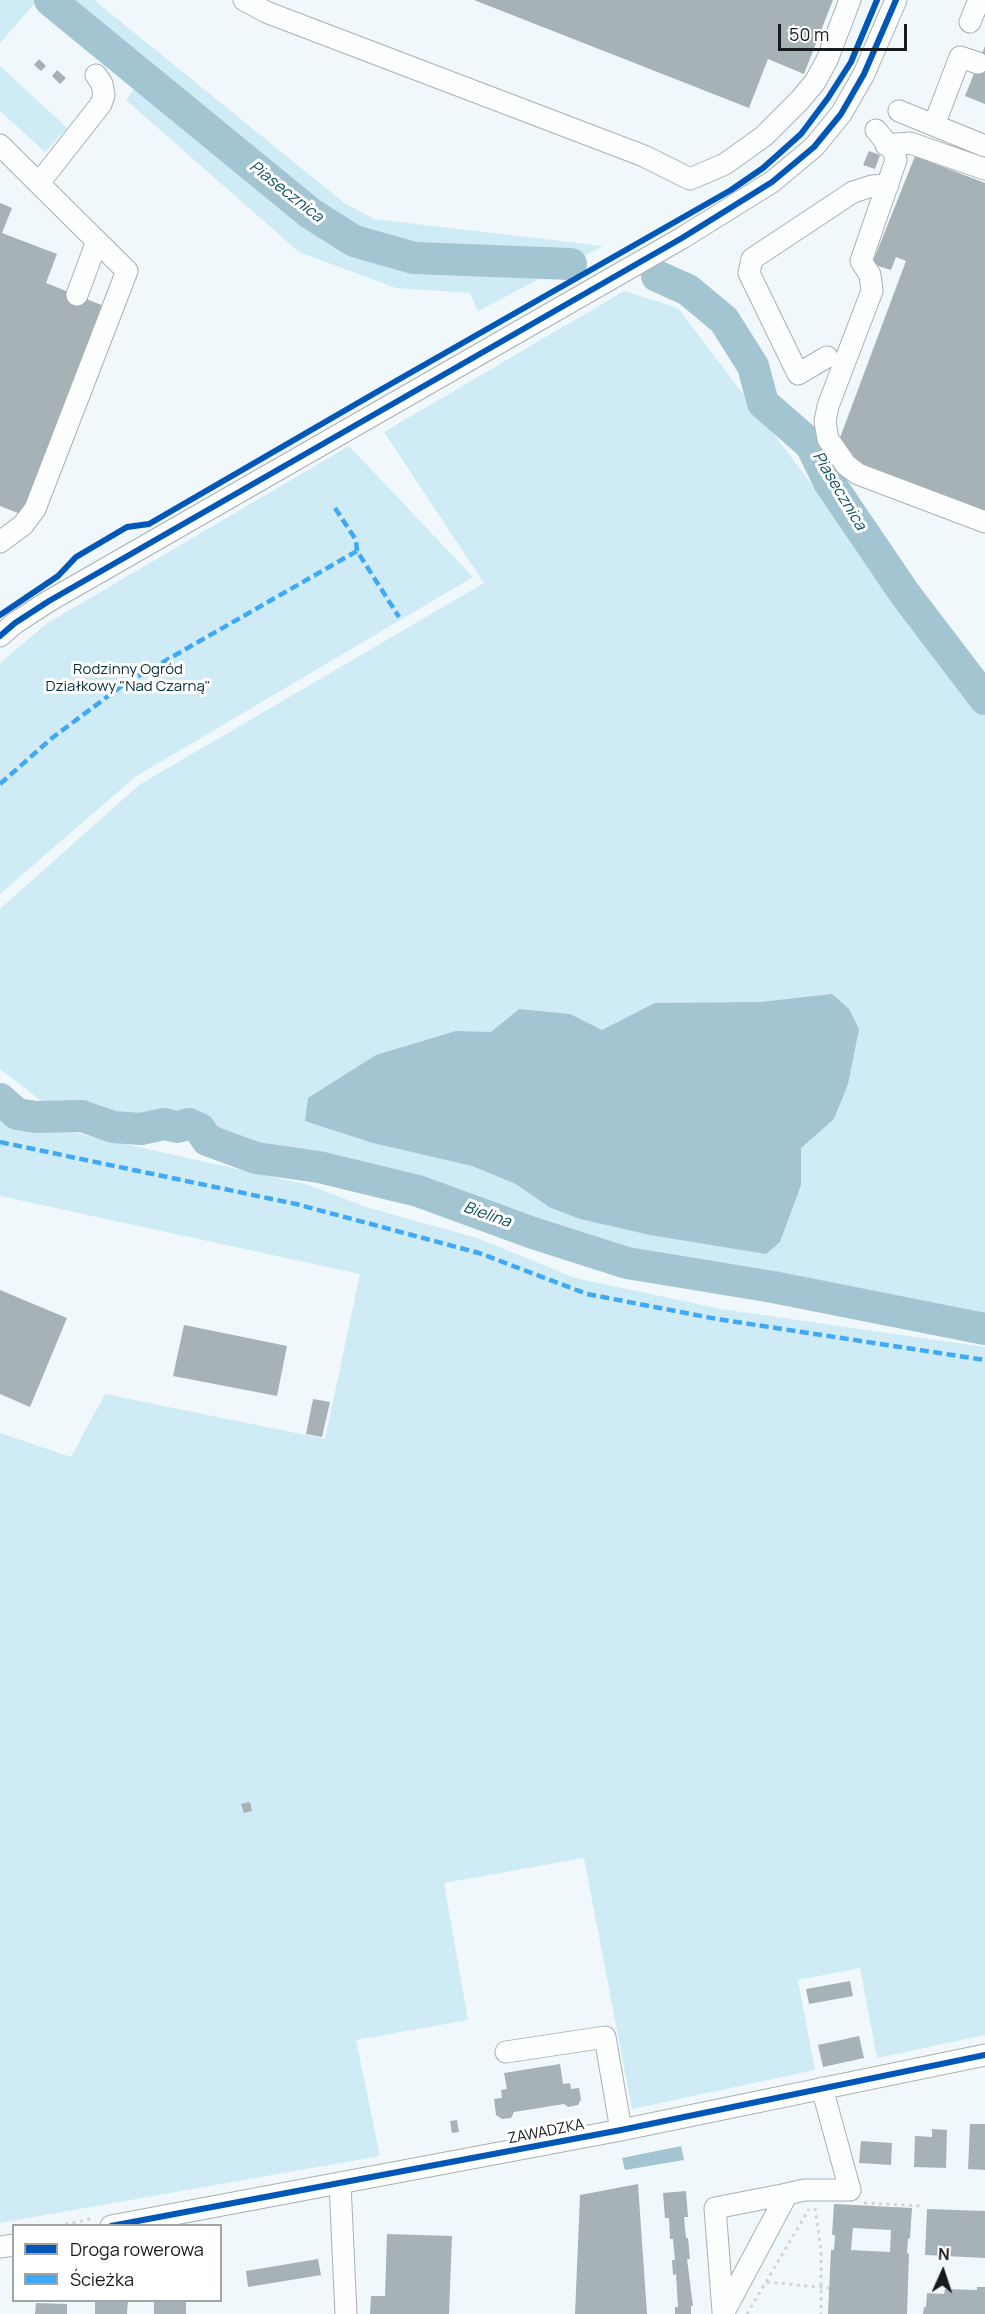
<!DOCTYPE html>
<html>
<head>
<meta charset="utf-8">
<style>
  body { margin:0 }
  #map { position:relative; width:985px; height:2314px; overflow:hidden; background:#f1f8fb; font-family:Manrope,sans-serif }
  canvas { display:block }
  .legend { position:absolute; left:12px; top:2224px; width:210px; height:78px; box-sizing:border-box; background:#fff; border:2px solid #a2a4a5; margin:0; padding:8px 10px; list-style:none; font-size:18px; color:#161b1d }
  .legend li { display:flex; align-items:center; gap:12px; height:30px }
  .legend b { width:30px; border:2px solid #a2a4a5 }
  .north { position:absolute; left:913px; top:2242px; width:60px; height:60px; -webkit-text-stroke:4px #fff; paint-order:stroke; rotate:3deg; font-size:16px; font-weight:700; line-height:24px; text-align:center; color:#161b1d }
  .north::after { content:''; display:block; margin:auto; width:21px; height:27px; background:#161b1d; clip-path:polygon(50% 0,100% 100%,50% 72%,0 100%) }
  .scale { position:absolute; left:778px; top:24px; width:129px; height:27px; box-sizing:border-box; border:3px solid #161b1d; border-top:0; padding-left:8px; font-size:18px; line-height:21px; white-space:nowrap; color:#161b1d; -webkit-text-stroke:4px #fff; paint-order:stroke }
</style>
</head>
<body>
<div id="map">
<canvas width="985" height="2314"></canvas>
<ul class="legend">
<li><b style="height:8px;background:#0057b8"></b>Droga rowerowa</li>
<li><b style="height:8px;background:#3fa9f5"></b>Ścieżka</li>
</ul>
<div class="north">N</div>
<div class="scale">50 m</div>
</div>
<script>
const ctx = document.querySelector('canvas').getContext('2d');
ctx.lineJoin = 'round';
function fillPath(path, color) {
  ctx.fillStyle = color;
  ctx.fill(path, 'evenodd');
}
function toPath(rows) {
  const path = new Path2D();
  for (const r of rows) {
    path.moveTo(r[0], r[1]);
    for (let i = 2; i < r.length; i += 2) path.lineTo(r[i], r[i + 1]);
  }
  return path;
}
function trace(path, color, width, dash) {
  ctx.strokeStyle = color;
  ctx.lineWidth = width;
  ctx.lineCap = dash ? 'butt' : 'round';
  ctx.setLineDash(dash || []);
  ctx.stroke(path);
}
function label(font, color, halo, rows, align = 'center') {
  ctx.font = font + ' Manrope,sans-serif';
  ctx.lineWidth = 6;
  ctx.setLineDash([]);
  ctx.textBaseline = 'middle';
  ctx.strokeStyle = halo;
  ctx.fillStyle = color;
  for (const [text, x, y, turn = 0] of rows) {
    ctx.save();
    ctx.translate(x, y);
    ctx.rotate((+turn || 0) * Math.PI / 180);
    ctx.textAlign = isNaN(turn) ? turn : align;
    if (halo) ctx.strokeText(text, 0, 0);
    ctx.fillText(text, 0, 0);
    ctx.restore();
  }
}
fillPath(toPath([
  [0,0,94,0,343,202,374,219,603,246,478,311,470,293,396,288,299,252,126,100,135,87,35,3,0,43],
  [0,66,67,128,45,152,0,111],
  [624,291,678,308,985,713,985,1327,628,1256,419,1185,40,1100,0,1069,0,909,139,785,484,583,384,432],
  [349,446,473,577,135,777,0,894,0,663,46,624],
  [0,1116,309,1185,366,1207,477,1238,575,1278,721,1309,985,1347,985,2035,877,2058,860,1968,798,1980,815,2070,632,2109,584,1858,444,1883,468,2020,356,2040,380,2156,0,2223,0,1433,71,1457,105,1394,325,1439,360,1274,0,1196]
]), '#ceebf6');
fillPath(toPath([
  [832,994,849,1009,859,1029,848,1084,834,1119,801,1148,801,1185,780,1242,766,1254,650,1235,580,1219,549,1207,516,1184,472,1166,373,1143,305,1121,308,1098,376,1055,456,1031,491,1032,519,1009,570,1014,602,1030,655,1003,761,1002],
  [681,2146,684,2160,625,2170,622,2158]
]), '#a3c5d1');
trace(toPath([
  [50,0,310,213,354,241,414,258,571,264],
  [657,276,688,290,724,320,753,366,763,403,811,445,829,482,905,594,985,699],
  [0,1099,17,1114,36,1117,82,1116,113,1127,141,1129,164,1124,177,1127,189,1124,200,1129,207,1140,256,1158,319,1167,418,1191,533,1233,627,1263,773,1287,985,1329]
]), '#a3c5d1', 32);
fillPath(toPath([
  [474,0,833,0,804,74,768,59,749,108],
  [985,46,985,104,965,96],
  [39,59,46,66,41,71,34,65],
  [57,70,66,78,60,84,52,76],
  [869,151,880,155,875,169,863,165],
  [915,156,985,183,985,512,853,463,838,443,906,261,896,257,891,270,872,264],
  [0,203,12,208,2,233,57,254,46,283,104,306,23,515,0,506],
  [0,1290,67,1318,30,1407,0,1394],
  [184,1325,287,1346,277,1396,173,1376],
  [313,1399,330,1402,322,1437,306,1434],
  [250,1802,252,1811,244,1813,241,1804],
  [850,1981,853,1996,809,2004,806,1989],
  [859,2036,864,2058,823,2067,818,2045],
  [560,2064,563,2084,570,2083,571,2089,579,2088,581,2099,578,2105,568,2107,564,2104,514,2112,511,2118,502,2119,496,2115,494,2099,502,2098,501,2090,507,2089,504,2073],
  [457,2120,459,2132,452,2133,450,2121],
  [970,2124,985,2124,985,2170,968,2169],
  [932,2129,947,2130,946,2168,914,2167,915,2136,932,2137],
  [861,2141,892,2143,891,2165,859,2163],
  [638,2184,647,2314,575,2314,580,2195],
  [686,2191,688,2217,684,2217,686,2238,688,2238,690,2259,687,2259,693,2306,691,2306,691,2314,675,2314,675,2307,678,2307,676,2274,673,2275,672,2260,675,2260,673,2239,670,2239,669,2218,665,2218,663,2193],
  [834,2204,912,2208,910,2238,908,2239,907,2253,909,2254,907,2314,828,2314,831,2250,834,2250,835,2235,832,2235],
  [853,2228,891,2230,890,2252,851,2250],
  [927,2209,985,2211,985,2258,925,2255],
  [387,2234,452,2236,449,2314,370,2314,371,2296,385,2296],
  [318,2259,321,2275,248,2287,246,2271],
  [977,2287,985,2287,985,2314,923,2314,924,2307,926,2307,927,2293,944,2294,945,2289,977,2290],
  [95,2300,128,2300,127,2314,95,2314],
  [154,2300,186,2300,186,2314,154,2314],
  [36,2303,67,2304,67,2314,35,2314]
]), '#a7b2b6');
const minor = toPath([
  [244,0,266,12,644,156,690,179,725,164,764,136,799,101,815,82,827,60,850,0],
  [970,22,979,0],
  [899,111,985,146],
  [934,125,960,57,978,63],
  [876,130,894,152,896,160,861,261,870,275,872,291,828,406,825,422,828,439,846,465,858,474,985,522],
  [0,145,127,271,35,509,23,525,0,542],
  [886,145,910,143,985,169],
  [39,183,101,104,104,95,102,84,96,75],
  [77,295,97,241],
  [827,357,798,374,749,273,752,259,853,192,872,186,888,185],
  [0,636,15,623,49,601,682,238,772,182,814,147,841,114,864,74,896,0],
  [506,2052,605,2037,621,2130],
  [340,2183,346,2314],
  [111,2226,621,2130,985,2055],
  [0,2247,14,2245],
  [723,2311,715,2208,787,2194],
  [723,2314,787,2194,804,2190,850,2190,822,2088]
]);
trace(minor, '#aab0b2', 23);
trace(toPath([
  [864,2203,922,2206],
  [815,2208,821,2250,821,2314],
  [58,2226,95,2218],
  [767,2282,829,2288],
  [747,2314,809,2209]
]), '#d2d3d5', 3, [3, 4.5]);
trace(minor, '#fdfefe', 21);
trace(toPath([
  [335,508,356,540,357,551],
  [0,784,52,738,123,685,357,551,399,617],
  [0,1142,296,1204,479,1253,587,1294,717,1319,985,1360]
]), '#3fa9f5', 4.5, [9, 4.5]);
trace(toPath([
  [0,615,58,576,76,557,127,527,149,524,382,389,731,190,763,168,801,134,828,98,851,62,877,0],
  [0,636,15,623,49,601,682,238,772,182,814,147,841,114,864,74,896,0],
  [111,2226,621,2130,985,2055]
]), '#0057b8', 6);
label('15px', '#022f3b', '#fff', [
  ["Rodzinny Ogród",128,670],
  ["Działkowy \"Nad Czarną\"",128,687]
]);
label('15px', '#161b1d', '#fff', [
  ["ZAWADZKA",546,2132,-11]
]);
label('italic 16px', '#0e4e60', '#fff', [
  ["Piasecznica",286,192,38],
  ["Piasecznica",839,491,59],
  ["Bielina",487,1215,19]
]);
</script>
</body>
</html>
